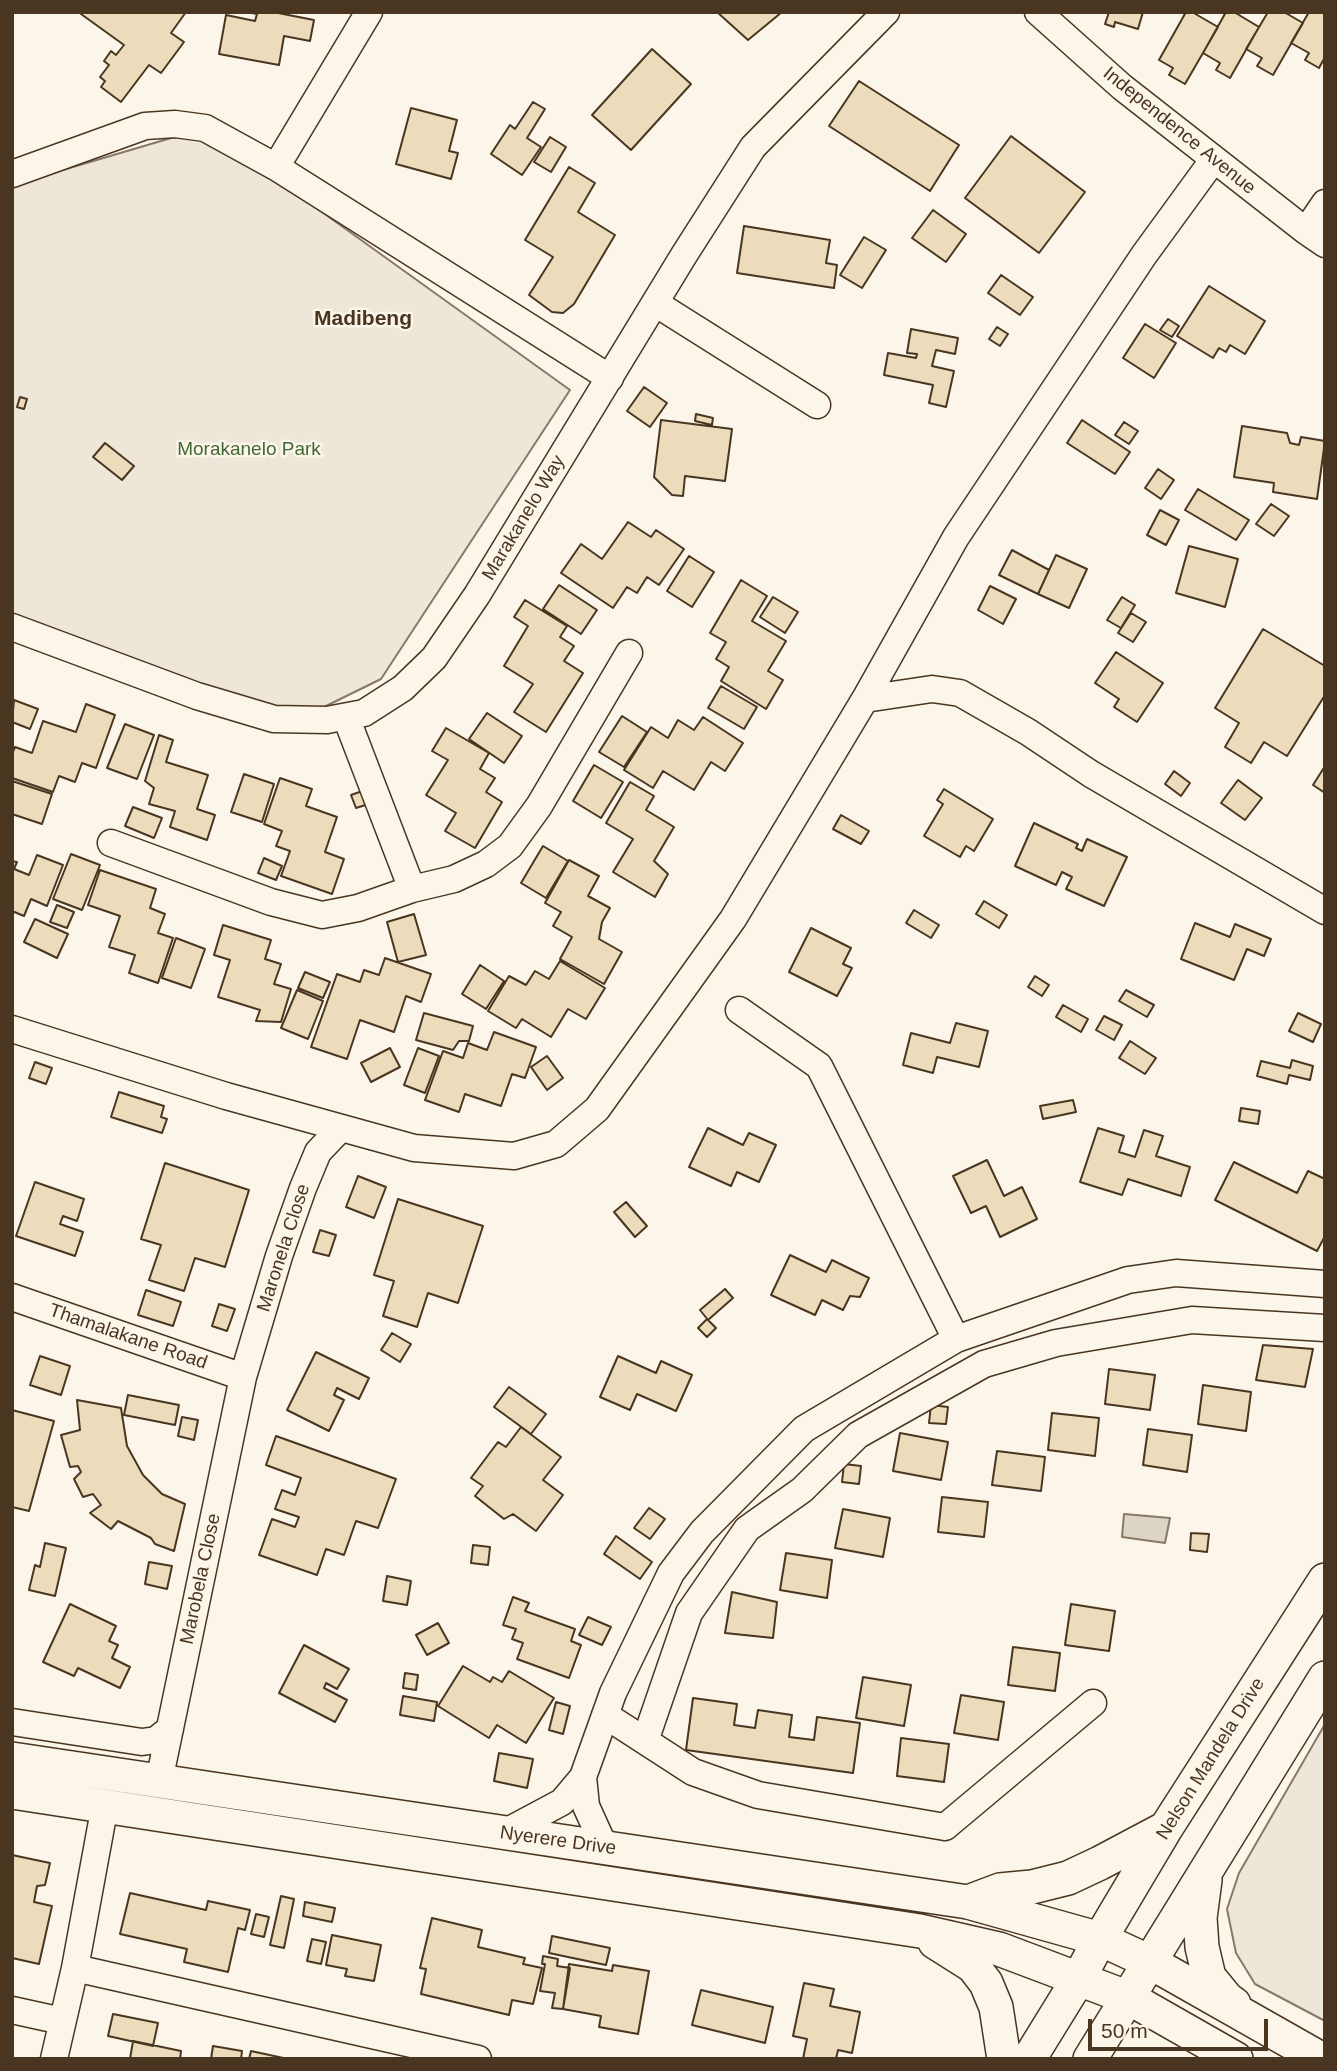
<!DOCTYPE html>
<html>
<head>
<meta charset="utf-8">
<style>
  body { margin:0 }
  #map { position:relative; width:1337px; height:2071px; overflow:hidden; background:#fbf6e9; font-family:Helvetica,sans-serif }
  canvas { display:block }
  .frame { position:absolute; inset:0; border:14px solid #4a3520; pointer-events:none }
  .scale { position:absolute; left:1088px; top:2019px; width:180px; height:32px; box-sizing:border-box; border:4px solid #4a3520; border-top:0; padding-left:9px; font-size:21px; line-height:24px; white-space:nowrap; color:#4a3520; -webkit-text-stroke:5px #fbf6e9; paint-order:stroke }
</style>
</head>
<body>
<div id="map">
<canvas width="1337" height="2071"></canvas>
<div class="frame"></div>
<div class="scale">50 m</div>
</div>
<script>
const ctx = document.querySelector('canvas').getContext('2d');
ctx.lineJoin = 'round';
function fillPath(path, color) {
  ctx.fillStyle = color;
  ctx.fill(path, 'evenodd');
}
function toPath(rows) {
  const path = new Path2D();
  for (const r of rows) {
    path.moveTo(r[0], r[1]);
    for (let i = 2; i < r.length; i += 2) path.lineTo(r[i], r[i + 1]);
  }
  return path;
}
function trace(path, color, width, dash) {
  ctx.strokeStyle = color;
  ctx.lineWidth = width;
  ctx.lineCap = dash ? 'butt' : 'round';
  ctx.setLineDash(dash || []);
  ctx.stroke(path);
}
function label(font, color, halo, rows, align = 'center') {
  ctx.font = font + ' Helvetica,sans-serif';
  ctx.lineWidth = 5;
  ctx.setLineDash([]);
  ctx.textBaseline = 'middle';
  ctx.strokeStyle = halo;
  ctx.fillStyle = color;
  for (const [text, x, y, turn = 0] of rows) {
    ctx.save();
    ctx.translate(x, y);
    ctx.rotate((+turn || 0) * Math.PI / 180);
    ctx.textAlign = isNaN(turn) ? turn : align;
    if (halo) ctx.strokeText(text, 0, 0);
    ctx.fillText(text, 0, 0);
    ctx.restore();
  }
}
const green = toPath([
  [205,128,570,390,381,679,322,708,274,719,12,625,12,185,205,128],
  [1325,1724,1325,2021,1255,1984,1236,1953,1227,1909,1239,1873,1325,1724]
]);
fillPath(green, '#ede6d9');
trace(green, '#887966', 2);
const water = toPath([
  [1124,1514,1170,1518,1165,1543,1122,1537,1124,1514]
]);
fillPath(water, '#dcd4c6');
trace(water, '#887966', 2);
const building = toPath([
  [83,12,186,12,171,33,184,42,161,73,149,65,121,102,101,87,105,81,100,77,109,65,104,61,111,51,116,55,124,45,81,14,83,12],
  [273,12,314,20,310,41,284,36,279,65,219,54,226,15,255,21,257,14,246,12,273,12],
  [717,12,782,12,748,40,717,12],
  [1109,12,1143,12,1138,29,1115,22,1114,27,1105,24,1109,12],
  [1186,12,1192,12,1218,27,1185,84,1169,75,1173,68,1159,60,1186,12],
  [1226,12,1234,12,1259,27,1230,78,1216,70,1220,63,1203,53,1226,12],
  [1268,12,1284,12,1303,23,1273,75,1257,66,1262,58,1246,49,1268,12],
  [1309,12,1325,12,1325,57,1319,68,1305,60,1309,53,1291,43,1309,12],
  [652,49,691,84,631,150,592,115,652,49],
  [859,81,959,145,930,191,829,126,859,81],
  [533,102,545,109,527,138,541,147,522,175,491,154,510,125,515,129,533,102],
  [411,108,457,120,449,151,458,153,451,179,396,164,411,108],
  [1011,136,1085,192,1039,253,965,198,1011,136],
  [550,137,566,147,551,172,534,162,550,137],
  [569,167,595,183,578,212,615,235,574,304,563,313,552,312,529,295,553,257,525,240,569,167],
  [933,210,966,234,946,262,912,238,933,210],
  [744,226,830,240,826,263,837,265,834,288,737,273,744,226],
  [864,237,886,250,862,288,840,275,864,237],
  [1001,275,1033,297,1020,315,988,293,1001,275],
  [1209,286,1265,321,1245,354,1230,345,1226,352,1219,348,1213,358,1177,336,1209,286],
  [1168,319,1179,326,1172,337,1160,330,1168,319],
  [1145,324,1176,343,1154,378,1123,358,1145,324],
  [997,327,1008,334,1000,346,989,339,997,327],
  [911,329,958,338,955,354,936,350,932,366,954,371,946,407,929,403,933,385,884,375,888,353,916,358,917,354,907,353,911,329],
  [644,387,667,403,650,427,627,411,644,387],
  [20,397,27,399,24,409,17,407,20,397],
  [696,414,713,418,712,425,695,421,696,414],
  [661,420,732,429,725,481,685,476,683,496,672,495,654,477,661,420],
  [1082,420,1130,452,1115,474,1067,443,1082,420],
  [1124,422,1138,431,1129,444,1115,435,1124,422],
  [1242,426,1287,433,1290,443,1299,445,1301,437,1325,441,1317,499,1273,492,1274,483,1234,477,1242,426],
  [105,443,134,466,122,480,93,457,105,443],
  [1158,469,1174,480,1161,499,1145,488,1158,469],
  [1198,489,1249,520,1236,540,1185,510,1198,489],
  [1271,504,1289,516,1274,536,1256,524,1271,504],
  [1160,510,1179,520,1166,545,1147,535,1160,510],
  [628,522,651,537,656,530,684,549,659,585,647,577,637,593,627,587,613,608,561,573,581,544,602,559,628,522],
  [1189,546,1238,559,1225,607,1176,593,1189,546],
  [1012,550,1049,570,1038,594,999,575,1012,550],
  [1056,555,1087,569,1069,608,1038,594,1056,555],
  [689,556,714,572,692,607,667,591,689,556],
  [741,580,767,596,752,621,786,641,768,671,783,680,766,709,721,681,729,667,716,659,726,642,710,633,741,580],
  [559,585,597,610,581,634,543,609,559,585],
  [990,586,1016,599,1003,624,978,610,990,586],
  [773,597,798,612,785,633,760,617,773,597],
  [1122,597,1135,605,1121,628,1107,620,1122,597],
  [525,600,567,626,560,637,574,646,564,661,583,673,546,732,514,712,533,684,504,666,528,626,514,617,525,600],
  [1131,613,1146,622,1133,642,1118,633,1131,613],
  [1263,629,1325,666,1325,695,1287,756,1264,742,1251,763,1225,747,1239,723,1215,708,1263,629],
  [1116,652,1163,683,1137,722,1114,707,1119,699,1095,683,1116,652],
  [721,686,757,707,744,729,708,708,721,686],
  [14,700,38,709,30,729,12,722,14,700],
  [86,704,115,715,96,768,82,763,75,782,59,776,53,792,12,778,12,754,15,747,32,753,43,721,76,732,86,704],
  [487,713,522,736,504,763,469,739,487,713],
  [622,716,647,732,624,767,599,752,622,716],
  [703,717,743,743,725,771,711,762,694,790,663,771,653,788,624,770,651,727,668,738,678,720,694,730,703,717],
  [125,724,154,735,137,779,107,768,125,724],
  [446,728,489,753,480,769,495,778,486,792,502,802,475,848,445,831,456,813,426,795,448,760,432,751,446,728],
  [159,735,173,740,166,762,208,775,197,809,215,815,207,840,170,827,175,811,149,804,154,788,145,781,159,735],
  [594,765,623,782,601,818,573,801,594,765],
  [1325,766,1325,793,1313,785,1325,766],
  [1174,771,1190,783,1181,796,1165,784,1174,771],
  [244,774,274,784,262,822,231,812,244,774],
  [280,778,312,789,306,806,337,817,325,852,344,859,332,894,281,876,290,851,276,846,282,831,264,824,280,778],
  [1238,780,1262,798,1245,820,1221,803,1238,780],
  [12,781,52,794,42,824,12,814,12,781],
  [630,782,654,796,646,810,674,827,654,861,668,874,655,897,613,872,633,839,606,823,630,782],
  [368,789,372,803,356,808,351,795,368,789],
  [944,789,993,819,974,851,966,846,960,857,924,836,943,804,937,800,944,789],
  [133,807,162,818,154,838,125,826,133,807],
  [841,815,869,831,861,844,833,829,841,815],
  [1034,823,1078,844,1076,848,1082,851,1087,839,1127,857,1104,906,1066,889,1072,877,1062,872,1056,885,1015,866,1034,823],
  [543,846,568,861,546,898,521,883,543,846],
  [71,854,100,865,82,910,53,899,71,854],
  [37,855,63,865,47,906,31,899,24,916,12,911,12,861,17,862,14,869,29,875,37,855],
  [264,858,282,866,276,880,258,873,264,858],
  [569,860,599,876,588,896,610,908,602,922,599,939,622,952,604,984,560,959,572,937,553,926,561,912,545,903,569,860],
  [100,870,156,889,150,908,165,914,158,933,173,938,158,983,129,973,135,955,109,947,120,916,88,905,100,870],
  [984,901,1007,915,999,928,976,914,984,901],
  [57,905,74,912,67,928,50,922,57,905],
  [914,910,939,925,931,938,906,923,914,910],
  [414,914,426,955,398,962,387,922,414,914],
  [35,919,68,934,57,958,24,942,35,919],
  [1195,923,1230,937,1235,924,1271,939,1264,956,1247,949,1234,980,1181,959,1195,923],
  [223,925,271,940,265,959,281,964,274,984,291,989,281,1022,256,1021,260,1010,218,997,230,960,214,955,223,925],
  [811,928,851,948,843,964,852,968,837,996,789,972,811,928],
  [176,938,205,949,191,988,162,978,176,938],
  [385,958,431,974,421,1002,406,996,394,1032,360,1020,347,1059,311,1047,337,974,360,982,364,970,379,975,385,958],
  [560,961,605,988,586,1019,568,1009,551,1037,522,1019,516,1028,488,1011,509,976,526,985,535,971,549,979,560,961],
  [480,965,504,981,486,1009,462,994,480,965],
  [305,972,330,982,323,998,298,988,305,972],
  [1035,976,1049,985,1042,996,1028,987,1035,976],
  [297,990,323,1001,308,1039,281,1028,297,990],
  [1126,990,1154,1005,1147,1017,1119,1001,1126,990],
  [1063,1005,1088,1019,1081,1032,1056,1017,1063,1005],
  [424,1013,473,1026,469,1041,459,1041,453,1050,416,1040,424,1013],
  [1298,1013,1321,1024,1313,1042,1289,1031,1298,1013],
  [1104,1016,1122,1025,1114,1040,1096,1030,1104,1016],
  [956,1023,988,1031,979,1067,937,1057,933,1073,903,1065,911,1033,950,1043,956,1023],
  [494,1032,536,1047,525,1078,512,1074,501,1106,465,1094,459,1112,425,1100,443,1051,463,1058,468,1043,487,1050,494,1032],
  [1130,1041,1156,1058,1145,1074,1119,1058,1130,1041],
  [390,1048,400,1067,371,1082,361,1063,390,1048],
  [418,1048,439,1056,425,1093,404,1085,418,1048],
  [547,1056,563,1078,547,1090,531,1067,547,1056],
  [1292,1060,1313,1066,1310,1080,1289,1075,1287,1084,1257,1076,1261,1061,1290,1068,1292,1060],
  [35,1062,52,1068,46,1084,29,1078,35,1062],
  [119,1092,164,1106,161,1117,167,1119,162,1133,111,1117,119,1092],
  [1073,1100,1076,1112,1043,1119,1040,1106,1073,1100],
  [1241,1108,1260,1111,1258,1124,1239,1121,1241,1108],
  [708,1128,743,1145,749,1133,776,1145,759,1182,737,1172,731,1186,689,1167,708,1128],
  [1098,1128,1124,1136,1119,1152,1135,1157,1144,1130,1163,1136,1156,1156,1190,1167,1181,1196,1128,1179,1122,1195,1080,1182,1098,1128],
  [987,1160,1004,1196,1022,1187,1037,1219,1000,1237,986,1206,971,1213,953,1176,987,1160],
  [1234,1162,1297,1193,1308,1171,1325,1179,1325,1236,1317,1251,1215,1200,1234,1162],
  [165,1163,249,1190,225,1267,195,1258,184,1291,149,1280,161,1245,141,1239,165,1163],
  [358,1176,386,1187,374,1218,346,1207,358,1176],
  [35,1182,84,1199,77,1221,63,1216,60,1224,83,1232,75,1256,16,1236,35,1182],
  [398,1199,483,1226,458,1303,428,1293,417,1327,383,1316,394,1281,374,1275,398,1199],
  [626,1202,647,1226,635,1237,614,1212,626,1202],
  [320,1230,336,1235,329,1256,313,1252,320,1230],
  [790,1255,826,1272,832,1260,869,1278,860,1297,850,1296,843,1310,822,1300,815,1315,771,1295,790,1255],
  [725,1289,733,1298,708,1320,700,1310,725,1289],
  [146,1290,181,1302,173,1326,138,1315,146,1290],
  [219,1304,235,1309,227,1331,212,1326,219,1304],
  [707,1319,716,1328,707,1337,698,1328,707,1319],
  [392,1333,411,1344,400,1362,381,1350,392,1333],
  [1263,1345,1313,1349,1305,1387,1256,1380,1263,1345],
  [316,1352,369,1378,359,1399,337,1388,334,1395,344,1400,329,1431,287,1410,316,1352],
  [40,1356,70,1366,61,1395,30,1385,40,1356],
  [618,1356,656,1373,661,1361,692,1375,676,1411,637,1394,630,1410,600,1397,618,1356],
  [1109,1369,1155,1375,1150,1410,1105,1404,1109,1369],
  [1203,1385,1251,1392,1246,1431,1198,1424,1203,1385],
  [509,1387,546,1414,531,1434,494,1407,509,1387],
  [128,1395,179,1405,175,1425,124,1415,128,1395],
  [77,1400,121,1408,127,1446,143,1475,162,1494,185,1504,174,1551,155,1544,151,1538,118,1521,111,1529,90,1513,101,1505,93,1494,83,1497,74,1479,81,1472,78,1466,70,1467,61,1435,80,1430,77,1400],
  [931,1405,948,1407,946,1424,929,1423,931,1405],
  [12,1410,54,1421,29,1511,12,1507,12,1410],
  [1052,1413,1099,1418,1095,1456,1048,1450,1052,1413],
  [182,1417,198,1420,194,1440,178,1436,182,1417],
  [521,1427,561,1457,543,1480,563,1495,536,1531,513,1514,504,1519,475,1496,483,1486,471,1478,498,1442,506,1447,521,1427],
  [1148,1429,1192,1435,1187,1472,1143,1465,1148,1429],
  [900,1433,948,1442,941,1480,893,1471,900,1433],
  [276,1436,396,1479,378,1528,356,1521,344,1555,326,1549,317,1575,259,1555,272,1519,295,1527,299,1517,275,1509,282,1490,295,1495,301,1478,266,1465,276,1436],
  [997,1451,1045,1457,1041,1491,992,1485,997,1451],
  [844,1464,861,1466,859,1484,842,1482,844,1464],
  [942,1497,988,1502,984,1537,938,1532,942,1497],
  [649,1508,665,1519,650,1539,634,1528,649,1508],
  [843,1509,890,1518,883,1557,835,1548,843,1509],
  [1191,1533,1209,1534,1207,1552,1190,1550,1191,1533],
  [616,1536,652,1562,640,1579,604,1554,616,1536],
  [45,1543,66,1548,55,1596,29,1590,35,1565,40,1567,45,1543],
  [473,1545,490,1547,488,1565,471,1563,473,1545],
  [786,1553,832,1560,827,1598,780,1590,786,1553],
  [149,1562,172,1566,167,1589,145,1584,149,1562],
  [387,1576,411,1581,407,1605,383,1601,387,1576],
  [732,1592,777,1602,773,1638,725,1633,732,1592],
  [513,1597,529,1603,525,1611,575,1629,571,1641,581,1645,569,1678,517,1659,523,1643,512,1639,516,1629,503,1625,513,1597],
  [70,1604,116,1626,109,1641,118,1645,112,1658,130,1667,120,1688,78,1668,74,1676,43,1662,70,1604],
  [1071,1604,1115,1611,1109,1651,1065,1645,1071,1604],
  [588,1617,611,1627,602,1645,579,1635,588,1617],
  [438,1623,449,1643,427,1655,416,1635,438,1623],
  [304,1645,349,1669,337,1689,326,1683,324,1688,347,1700,335,1722,279,1693,304,1645],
  [1013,1647,1060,1653,1055,1691,1008,1685,1013,1647],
  [463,1666,490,1682,493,1677,502,1682,509,1671,554,1698,526,1743,497,1725,489,1738,438,1706,463,1666],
  [405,1673,418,1675,416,1690,403,1688,405,1673],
  [863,1677,911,1685,904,1726,856,1718,863,1677],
  [961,1695,1004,1702,998,1740,954,1733,961,1695],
  [403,1696,437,1702,434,1721,400,1715,403,1696],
  [693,1698,737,1704,734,1725,755,1728,758,1710,792,1715,789,1737,814,1740,817,1717,860,1723,853,1773,686,1750,693,1698],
  [556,1702,570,1706,563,1734,549,1730,556,1702],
  [901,1738,949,1744,944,1782,897,1776,901,1738],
  [499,1753,533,1759,527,1788,494,1781,499,1753],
  [12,1855,50,1863,45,1885,37,1886,34,1902,52,1906,39,1964,12,1958,12,1855],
  [130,1893,206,1910,208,1901,250,1910,245,1930,238,1928,228,1972,184,1962,187,1949,120,1934,130,1893],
  [281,1896,294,1899,284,1948,270,1945,281,1896],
  [305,1902,335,1908,332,1922,303,1916,305,1902],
  [256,1914,269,1917,264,1937,251,1934,256,1914],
  [432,1918,482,1930,478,1947,525,1958,523,1964,542,1968,533,2004,512,2000,509,2015,421,1994,426,1969,420,1968,432,1918],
  [332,1935,381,1945,374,1981,345,1976,347,1969,326,1965,332,1935],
  [552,1936,610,1948,606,1965,549,1953,552,1936],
  [312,1939,326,1942,321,1964,307,1961,312,1939],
  [543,1956,558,1959,557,1966,570,1968,563,2009,552,2008,555,1993,540,1991,545,1964,542,1964,543,1956],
  [569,1964,612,1971,613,1965,649,1971,638,2034,599,2027,601,2016,563,2009,569,1964],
  [804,1983,834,1989,830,2006,860,2012,852,2053,838,2050,836,2059,803,2059,807,2039,793,2036,804,1983],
  [701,1990,773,2007,765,2043,692,2025,701,1990],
  [113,2014,158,2023,153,2046,108,2036,113,2014],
  [133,2041,181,2051,180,2059,130,2059,133,2041],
  [213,2046,242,2051,241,2059,211,2059,213,2046],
  [251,2051,288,2059,249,2059,251,2051]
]);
fillPath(building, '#ecdcbc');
trace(building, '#4a3520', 2);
const minor = toPath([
  [1038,12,1122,87,1306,231,1325,244],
  [276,167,369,12],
  [12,174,145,126,175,124,205,128,276,167,610,378],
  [1306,231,1325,203],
  [655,303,817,405],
  [12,627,197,696,274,719,327,720,364,713,403,688,434,658,477,595,684,255,753,147,886,12],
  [865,699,932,689,960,693,1028,732,1091,774,1325,911],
  [346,717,412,889],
  [111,843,271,902,322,915,358,908,412,889,454,879,486,864,510,846,539,806,629,653],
  [739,1010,819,1066,956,1339],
  [12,1029,226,1096,414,1148,514,1156,556,1144,597,1109,733,919,865,699,956,537,1144,255,1214,159],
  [12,1297,243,1377],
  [605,1715,693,1772,758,1795,945,1827,1093,1703],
  [12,1722,142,1742,156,1740,170,1729],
  [645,1741,689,1613,747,1529,802,1490,858,1435,984,1364,1056,1343,1192,1320,1325,1328],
  [583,1777,586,1806,605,1848],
  [159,1781,243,1377,279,1256,303,1188,318,1152,341,1128],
  [504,1833,562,1802,583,1777,613,1693,671,1573,702,1532,804,1429,956,1339,1128,1280,1176,1273,1325,1284],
  [75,1968,478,2059],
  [12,2010,62,2021],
  [54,2059,75,1968,105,1805]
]);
const major = toPath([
  [12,1759,968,1902,1100,1939,1150,1962,1321,2059],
  [12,1792,920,1931,999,1949,1129,1998,1236,2059],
  [1205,1880,1200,1918,1202,1947,1209,1977,1227,1999,1234,2004],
  [968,1902,1000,1890,1032,1887,1068,1878,1100,1863,1166,1828],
  [935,1942,973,1966,986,1983,996,2007,1004,2059],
  [1029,2059,1079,1978,1100,1939,1166,1828,1325,1580],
  [1090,2059,1325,1678]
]);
trace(minor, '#4a3520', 29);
trace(major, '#4a3520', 36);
trace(minor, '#fbf6e9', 26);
trace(major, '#fbf6e9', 33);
label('19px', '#4a3520', '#fbf6e9', [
  ["Independence Avenue",1179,131,39],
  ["Marakanelo Way",524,518,-59],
  ["Maronela Close",284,1248,-72],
  ["Thamalakane Road",128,1337,19],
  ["Marobela Close",201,1579,-78],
  ["Nelson Mandela Drive",1211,1759,-58],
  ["Nyerere Drive",558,1841,8]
]);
label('19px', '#436837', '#fbf6e9', [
  ["Morakanelo Park",249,450]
]);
label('bold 21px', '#4a3520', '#fbf6e9', [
  ["Madibeng",363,319]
]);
</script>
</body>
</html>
